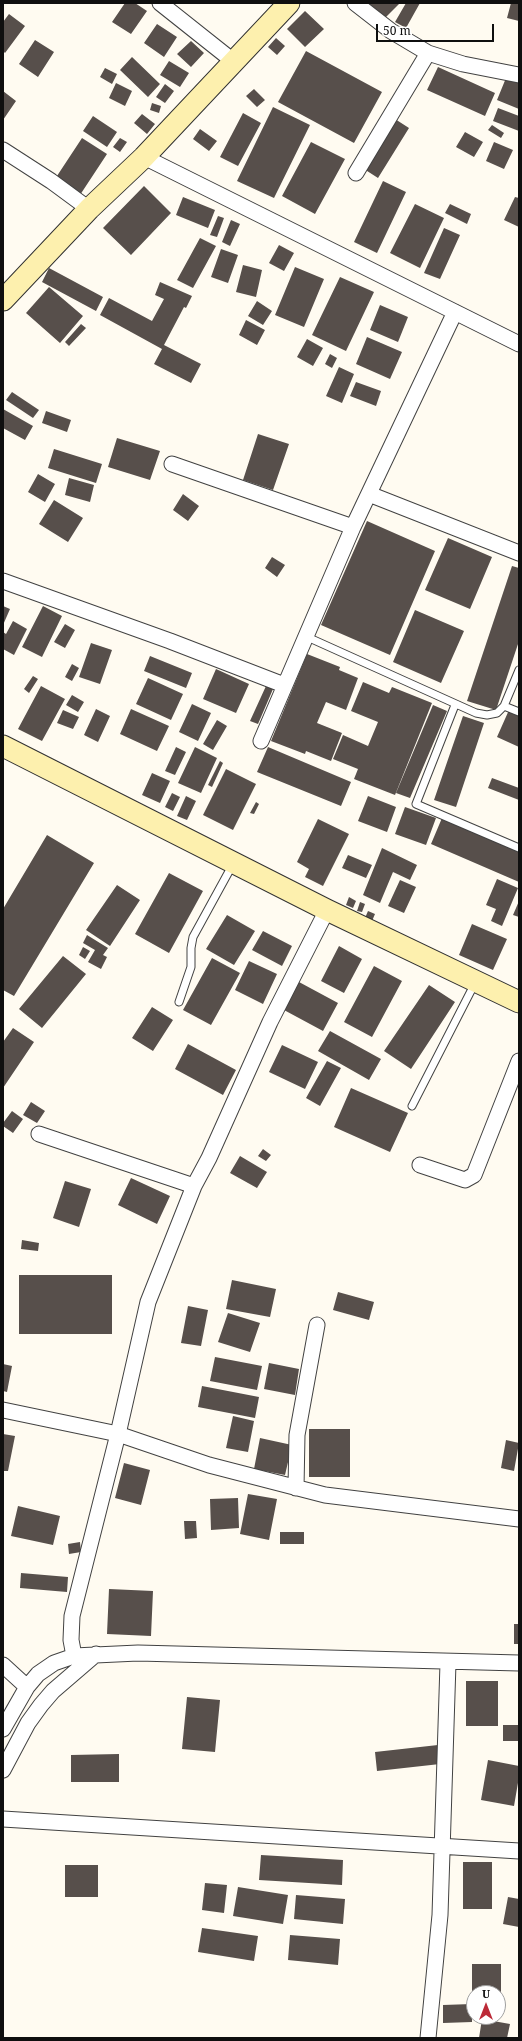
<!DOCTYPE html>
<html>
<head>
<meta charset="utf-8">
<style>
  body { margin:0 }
  #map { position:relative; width:522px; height:2041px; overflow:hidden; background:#fffbf1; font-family:"Noto Serif",serif }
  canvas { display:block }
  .frame { position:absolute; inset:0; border:4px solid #0f0f0f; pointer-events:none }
  .north { position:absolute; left:466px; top:1985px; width:40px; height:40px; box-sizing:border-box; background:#fff; border:1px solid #9f9f9f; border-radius:50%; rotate:0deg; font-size:11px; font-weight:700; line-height:16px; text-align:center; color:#0f0f0f }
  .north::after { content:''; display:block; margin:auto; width:14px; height:18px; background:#bc2a37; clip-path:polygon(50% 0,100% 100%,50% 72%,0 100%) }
  .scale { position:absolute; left:376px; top:24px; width:118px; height:18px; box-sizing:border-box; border:2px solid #0f0f0f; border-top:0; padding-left:5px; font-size:12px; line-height:14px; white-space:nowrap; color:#0f0f0f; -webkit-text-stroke:3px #fff; paint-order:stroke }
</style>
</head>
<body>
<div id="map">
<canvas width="522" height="2041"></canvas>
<div class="frame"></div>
<div class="north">U</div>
<div class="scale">50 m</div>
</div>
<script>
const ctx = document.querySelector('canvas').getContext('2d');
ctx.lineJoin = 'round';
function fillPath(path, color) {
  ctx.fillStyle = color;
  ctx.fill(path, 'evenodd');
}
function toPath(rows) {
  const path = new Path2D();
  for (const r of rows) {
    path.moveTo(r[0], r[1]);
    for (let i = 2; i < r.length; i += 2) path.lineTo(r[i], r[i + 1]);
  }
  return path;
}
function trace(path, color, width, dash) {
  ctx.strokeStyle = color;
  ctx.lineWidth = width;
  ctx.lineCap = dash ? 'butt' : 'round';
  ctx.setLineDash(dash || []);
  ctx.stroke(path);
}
fillPath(toPath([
  [125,3,135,3,147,11,131,34,112,22],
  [366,3,400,3,383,20],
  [406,3,420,3,406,28,395,22],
  [511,3,519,3,519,21,507,18],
  [305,11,324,29,305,47,287,29],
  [9,14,25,26,5,53,3,51,3,22],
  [157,24,177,37,164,57,144,43],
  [276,38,285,46,277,55,268,47],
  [35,40,54,52,38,77,19,64],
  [191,41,204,53,191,67,177,54],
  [306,51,382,92,354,143,278,102],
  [132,57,160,84,148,97,120,70],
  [169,61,189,73,180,87,160,75],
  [438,67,495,93,485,116,427,90],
  [105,68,117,74,112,84,100,77],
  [506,78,519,82,519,109,497,100],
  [116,83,132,91,125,106,109,98],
  [165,84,174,91,165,103,156,97],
  [254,89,265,100,257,107,246,96],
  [3,91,16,101,3,120],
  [152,103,161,106,159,113,150,110],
  [273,107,310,125,274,198,237,181],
  [498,108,519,116,519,131,493,121],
  [243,113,261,123,238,166,220,157],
  [142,114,155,124,147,134,134,123],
  [93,116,117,132,107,147,83,131],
  [395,119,409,128,378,178,364,169],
  [492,125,504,133,501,138,488,130],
  [200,129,217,141,209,151,193,139],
  [465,132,483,142,474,157,456,147],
  [82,138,107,154,80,195,55,179],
  [120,138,127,142,120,152,113,147],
  [311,142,345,159,315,214,282,196],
  [494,142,513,150,504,169,486,161],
  [383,181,406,192,377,253,354,242],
  [144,186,171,213,131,255,103,228],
  [183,197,215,210,208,228,176,215],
  [515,197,519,198,519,227,504,220],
  [415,204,444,218,420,268,390,253],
  [450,204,471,214,467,224,445,213],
  [218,216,224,218,217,237,210,235],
  [231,220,240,224,230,246,222,242],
  [444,228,460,235,440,279,424,273],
  [200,238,216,246,193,288,177,280],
  [279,245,294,253,284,271,269,263],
  [221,249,238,255,228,283,211,277],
  [243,265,262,270,256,297,236,292],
  [295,267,324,279,304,327,275,315],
  [49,268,103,297,96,311,42,282],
  [340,277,374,292,346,351,312,335],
  [160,282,192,296,186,308,184,307,164,345,201,364,191,383,154,364,162,349,100,315,109,298,152,321,164,299,155,295],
  [49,287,83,316,60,343,26,313],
  [257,301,272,311,263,325,248,316],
  [380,305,408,317,398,342,370,330],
  [246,320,265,330,257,345,239,335],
  [81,324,86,328,69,346,65,342],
  [367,337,402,352,390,379,356,364],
  [307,339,323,348,313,366,297,357],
  [330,354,337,358,332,368,325,364],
  [339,367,354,374,342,403,326,396],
  [356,382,381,391,376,406,350,396],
  [12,392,39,410,33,418,6,400],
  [3,409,33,426,25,440,3,428],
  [46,411,71,420,67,432,42,423],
  [258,434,289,444,273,490,243,480],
  [117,438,160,451,150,480,108,467],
  [54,449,102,464,96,483,48,468],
  [38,474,55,484,45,502,28,492],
  [69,478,94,485,90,502,65,495],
  [183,494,199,506,188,521,173,510],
  [54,500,83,518,68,542,39,524],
  [367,521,435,551,390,655,321,625],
  [448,538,492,557,470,609,425,590],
  [272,557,285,565,277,577,265,568],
  [512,566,519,568,519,641,496,710,467,701],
  [3,606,10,609,3,625],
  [43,606,62,616,42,657,22,647],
  [415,610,464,631,441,683,393,662],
  [13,621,27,629,14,655,3,649,3,632,6,634],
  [65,624,75,630,65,648,54,642],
  [91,643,112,650,100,684,79,677],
  [307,654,340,667,339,670,358,678,346,710,326,702,317,723,342,733,331,761,306,751,305,754,271,741],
  [150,656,192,673,186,688,144,671],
  [72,664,79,668,72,681,65,677],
  [216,669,249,684,236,713,203,699],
  [33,676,38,679,29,693,24,689],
  [148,678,183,694,171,720,136,704],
  [363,682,389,693,392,687,432,703,395,795,354,779,358,769,333,759,343,735,368,746,378,722,351,711],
  [41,686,65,699,42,741,18,729],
  [266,686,273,689,258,724,250,721],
  [72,695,84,702,78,712,66,705],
  [192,704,211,713,198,741,179,732],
  [433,705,447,711,410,798,396,793],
  [96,709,110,716,98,742,84,735],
  [131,709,169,726,157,751,120,734],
  [63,710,79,717,73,729,57,723],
  [509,710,519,714,519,747,497,737],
  [463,716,484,723,456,807,434,800],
  [217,720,227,726,213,750,203,744],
  [176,747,186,752,175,775,165,771],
  [195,747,217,758,201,793,178,783],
  [268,747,351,782,341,806,257,772],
  [220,761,223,763,212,787,208,785],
  [226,769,256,784,233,830,203,815],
  [152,773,170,781,160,803,142,795],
  [492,778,519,788,519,800,488,788],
  [172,793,180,797,173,811,165,807],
  [186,796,196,801,187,820,177,816],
  [368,796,396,807,387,832,358,821],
  [256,802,259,804,254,814,250,813],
  [405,807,436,818,426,845,395,834],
  [442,818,519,851,519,882,431,844],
  [318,819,349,834,323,886,305,877,309,869,297,862],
  [47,835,94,863,14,996,3,990,3,909],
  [382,848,417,865,410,880,393,872,380,903,363,895],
  [348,855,372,865,366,878,342,868],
  [169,873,203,891,169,953,135,934],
  [497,879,518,888,502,926,491,921,496,909,486,905],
  [400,880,416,887,404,913,388,906],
  [117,885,140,900,110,946,86,930],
  [349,897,356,901,353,908,346,905],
  [519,901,519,917,513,915],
  [360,902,365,904,362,912,357,911],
  [368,911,375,914,372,921,365,918],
  [227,915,255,931,234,965,206,949],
  [472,924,507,939,493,970,459,955],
  [263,931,292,946,282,966,252,950],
  [87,935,108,948,103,955,107,957,101,969,88,962,95,950,83,943],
  [339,946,362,959,344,993,321,981],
  [83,947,90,951,85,959,79,955],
  [63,956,86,974,42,1028,19,1009],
  [212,958,240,973,211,1025,183,1010],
  [249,961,277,974,263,1004,235,990],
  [374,966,402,981,372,1037,344,1022],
  [299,982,338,1003,323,1031,284,1010],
  [429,985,455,1002,411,1069,384,1051],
  [152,1007,173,1020,153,1051,132,1038],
  [13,1028,34,1042,3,1088,3,1042],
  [330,1031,381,1059,369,1080,318,1051],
  [188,1044,236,1070,223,1095,175,1069],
  [282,1045,318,1062,305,1089,269,1072],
  [327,1061,341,1068,320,1106,306,1098],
  [351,1088,408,1113,390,1152,334,1127],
  [31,1102,45,1111,37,1123,23,1115],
  [12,1111,23,1119,13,1133,3,1126,3,1123],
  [263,1149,271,1155,266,1161,258,1156],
  [240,1156,267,1172,257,1188,230,1173],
  [131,1178,170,1196,157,1224,118,1205],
  [65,1181,91,1189,79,1227,53,1218],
  [22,1240,39,1243,38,1251,21,1249],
  [19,1275,112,1275,112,1334,19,1334],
  [232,1280,276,1289,270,1317,226,1309],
  [338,1292,374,1302,369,1320,333,1310],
  [188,1306,208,1310,201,1346,181,1343],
  [228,1313,260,1323,250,1352,218,1342],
  [215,1357,262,1366,257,1390,210,1381],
  [269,1363,299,1369,295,1395,264,1389],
  [3,1364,12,1366,7,1392,3,1391],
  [202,1386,259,1397,255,1418,198,1407],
  [233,1416,254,1421,248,1452,226,1448],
  [309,1429,350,1429,350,1477,309,1477],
  [3,1434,15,1436,8,1471,3,1471],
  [260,1438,292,1445,285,1475,254,1469],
  [506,1440,519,1443,514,1471,501,1468],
  [124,1463,150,1470,141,1505,115,1498],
  [248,1494,277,1499,269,1540,240,1534],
  [238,1498,239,1528,211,1530,210,1499],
  [18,1506,60,1516,53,1545,11,1536],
  [184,1521,196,1521,197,1538,185,1539],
  [280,1532,304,1532,304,1544,280,1544],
  [80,1542,81,1552,69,1554,68,1544],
  [21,1573,68,1577,67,1592,20,1588],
  [109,1589,153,1591,151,1636,107,1634],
  [514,1624,519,1624,519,1644,514,1644],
  [466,1681,498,1681,498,1726,466,1726],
  [187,1697,220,1700,215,1752,182,1749],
  [503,1725,519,1725,519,1741,503,1741],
  [438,1745,440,1764,377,1771,375,1752],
  [119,1754,119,1782,71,1782,71,1755],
  [488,1760,519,1766,519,1777,514,1806,481,1800],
  [261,1855,343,1860,342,1885,259,1880],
  [463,1862,492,1862,492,1909,463,1909],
  [65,1865,98,1865,98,1897,65,1897],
  [205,1883,227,1885,224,1913,202,1910],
  [238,1887,288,1895,283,1924,233,1916],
  [296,1895,345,1899,343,1924,294,1919],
  [508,1897,519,1899,519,1927,503,1924],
  [202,1928,258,1936,254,1961,198,1952],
  [290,1935,340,1939,338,1965,288,1960],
  [472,1964,501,1964,501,1996,498,1996,498,1993,474,1993,474,1996,472,1996],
  [472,2004,472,2022,443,2023,443,2005],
  [482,2019,510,2024,507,2038,479,2038]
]), '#574f4b');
const lane = toPath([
  [305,636,476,713,487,715,497,713,504,706,519,670],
  [455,705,416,804,519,848],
  [504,706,519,712],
  [179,1002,191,967,191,948,193,937,233,864],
  [412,1106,475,983]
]);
const street = toPath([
  [160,3,233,61],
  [355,3,391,31,428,53,463,64,519,75],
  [3,150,51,181,89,209],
  [144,157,519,344],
  [356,173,428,53],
  [172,464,353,527],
  [369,494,519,553],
  [3,581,170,641,284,685],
  [261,741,353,527,455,312],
  [39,1134,194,1186],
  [420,1165,465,1180,474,1175,519,1061],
  [3,1410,118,1434,148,1302,194,1186,209,1158,270,1022,327,910],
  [296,1488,297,1435,317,1325],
  [74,1656,71,1640,72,1616,118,1434,209,1465,325,1495,519,1519],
  [3,1665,27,1687],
  [3,1729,27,1687,38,1674,54,1663,74,1656,138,1653,519,1663],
  [3,1770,28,1723,41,1705,53,1691,96,1654],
  [3,1819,519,1851],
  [428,2038,440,1915,448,1663]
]);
const secondary = toPath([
  [3,300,89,209,144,157,289,3],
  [3,746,327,910,519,1002]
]);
trace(lane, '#424242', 9);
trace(street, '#424242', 17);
trace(secondary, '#313131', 23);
trace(lane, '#fff', 7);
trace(street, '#fff', 15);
trace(secondary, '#fdf0ae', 21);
</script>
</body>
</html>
